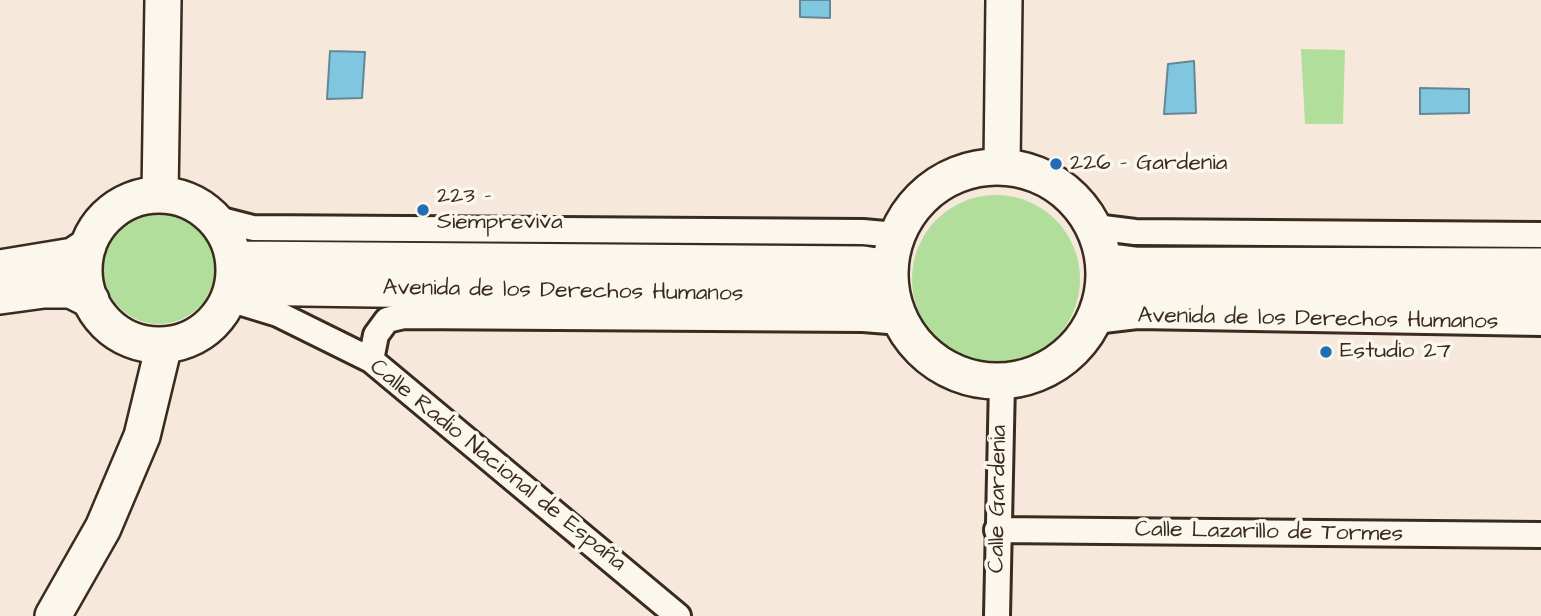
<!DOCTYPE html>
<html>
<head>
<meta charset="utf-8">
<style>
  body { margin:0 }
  canvas { display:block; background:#f6e8db }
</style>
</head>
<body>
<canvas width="1541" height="616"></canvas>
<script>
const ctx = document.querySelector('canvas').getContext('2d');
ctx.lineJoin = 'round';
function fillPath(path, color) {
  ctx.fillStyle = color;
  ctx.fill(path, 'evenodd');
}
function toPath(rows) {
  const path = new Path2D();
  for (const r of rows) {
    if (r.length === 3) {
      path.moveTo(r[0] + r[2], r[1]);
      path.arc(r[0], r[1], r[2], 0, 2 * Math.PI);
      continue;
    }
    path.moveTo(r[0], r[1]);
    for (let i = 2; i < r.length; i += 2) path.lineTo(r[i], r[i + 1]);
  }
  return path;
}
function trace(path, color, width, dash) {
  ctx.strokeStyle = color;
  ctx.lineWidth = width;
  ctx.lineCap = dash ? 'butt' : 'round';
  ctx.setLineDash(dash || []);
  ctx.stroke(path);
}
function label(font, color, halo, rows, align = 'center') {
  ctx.font = font + ' "Architects Daughter",sans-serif';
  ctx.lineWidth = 7;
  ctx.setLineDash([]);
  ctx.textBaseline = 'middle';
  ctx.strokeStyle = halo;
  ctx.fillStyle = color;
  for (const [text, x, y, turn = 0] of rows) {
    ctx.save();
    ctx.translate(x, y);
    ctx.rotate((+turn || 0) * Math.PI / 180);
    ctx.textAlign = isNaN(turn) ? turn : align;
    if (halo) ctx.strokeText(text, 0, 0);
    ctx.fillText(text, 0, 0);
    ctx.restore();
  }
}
fillPath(toPath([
  [1301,49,1345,50,1343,124,1305,124],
  [996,279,84],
  [159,268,56]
]), '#b2de9c');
const water = toPath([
  [800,0,830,0,830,18,800,17,800,0],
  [330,51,365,52,362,98,327,99,330,51],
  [1194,61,1196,113,1164,114,1168,64,1194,61],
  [1420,88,1469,89,1469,113,1420,114,1420,88]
]);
fillPath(water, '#80c6e1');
trace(water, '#648893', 2);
const street = toPath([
  [214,218,253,228,863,232,896,235],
  [1095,227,1135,232,1541,235],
  [229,299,278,314,371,360,678,616],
  [1095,321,1137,316,1541,323],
  [371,360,376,335,387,320,404,316,863,319,901,322],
  [997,530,1541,535],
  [997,616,1002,382]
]);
const secondary = toPath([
  [1002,166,1004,0],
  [997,274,107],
  [160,195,163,0],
  [159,270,75],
  [234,259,863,264,889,268],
  [1104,261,1135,265,1541,266],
  [0,268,73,256,88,246],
  [233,287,862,296,892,299],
  [0,296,44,290,71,290,91,300],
  [1103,297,1134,291,1541,295],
  [53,616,103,528,142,436,164,345]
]);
trace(street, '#3b2a1e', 30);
trace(secondary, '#3b2a1e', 40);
trace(street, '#fbf7ec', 24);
trace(secondary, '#fbf7ec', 35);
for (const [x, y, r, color] of [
  [1056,164,7,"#1f6fb2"],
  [423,210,7,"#1f6fb2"],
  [1326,352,7,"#1f6fb2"]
]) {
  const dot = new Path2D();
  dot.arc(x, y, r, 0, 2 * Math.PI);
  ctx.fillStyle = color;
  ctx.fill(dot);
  trace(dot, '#fbf7ec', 2.5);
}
label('23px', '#3b2a1e', '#fbf7ec', [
  ["226 - Gardenia",1070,164],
  ["223 -",437,197],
  ["Siempreviva",437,223],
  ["Estudio 27",1340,352]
], 'left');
label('23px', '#3b2a1e', '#fbf7ec', [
  ["Avenida de los Derechos Humanos",563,292,1],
  ["Avenida de los Derechos Humanos",1318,320,1],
  ["Calle Radio Nacional de España",497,466,39],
  ["Calle Gardenia",999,499,-89],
  ["Calle Lazarillo de Tormes",1269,533,1]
]);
</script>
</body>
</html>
